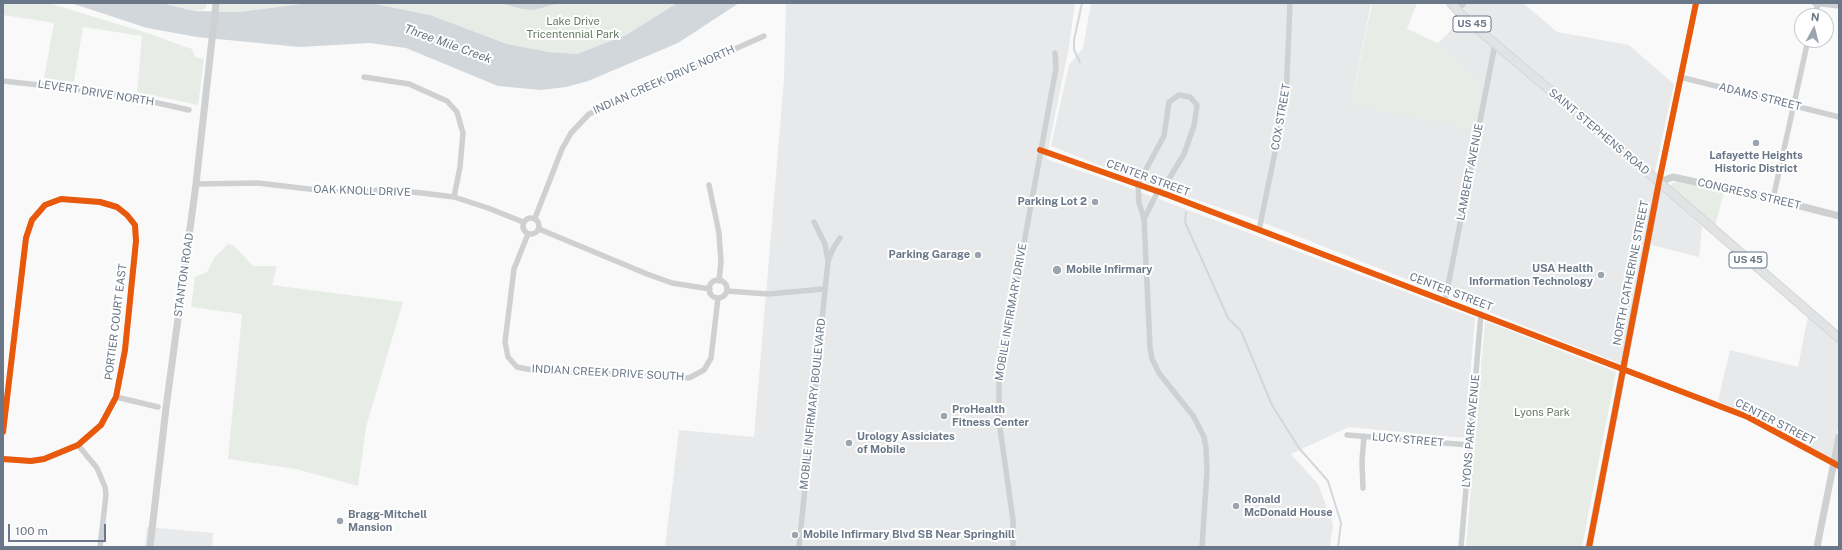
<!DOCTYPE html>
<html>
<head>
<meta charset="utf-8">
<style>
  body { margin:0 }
  #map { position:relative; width:1842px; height:550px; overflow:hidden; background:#f9f9f9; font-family:"Public Sans",sans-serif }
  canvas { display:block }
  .frame { position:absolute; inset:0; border:4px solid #6a7788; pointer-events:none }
  .north { position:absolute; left:1794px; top:8px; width:40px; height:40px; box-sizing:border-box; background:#fff; border:1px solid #c3c9cf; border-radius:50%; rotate:7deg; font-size:11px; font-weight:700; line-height:16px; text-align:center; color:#6a7788 }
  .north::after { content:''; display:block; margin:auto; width:14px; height:18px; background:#9ca4b0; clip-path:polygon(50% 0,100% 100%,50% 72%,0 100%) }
  .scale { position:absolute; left:8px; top:524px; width:98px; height:18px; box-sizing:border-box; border:2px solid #6a7788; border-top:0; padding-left:5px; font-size:12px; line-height:14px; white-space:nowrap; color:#6a7788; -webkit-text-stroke:3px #fff; paint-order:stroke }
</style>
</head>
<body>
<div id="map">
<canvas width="1842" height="550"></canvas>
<div class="frame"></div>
<div class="north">N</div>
<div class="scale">100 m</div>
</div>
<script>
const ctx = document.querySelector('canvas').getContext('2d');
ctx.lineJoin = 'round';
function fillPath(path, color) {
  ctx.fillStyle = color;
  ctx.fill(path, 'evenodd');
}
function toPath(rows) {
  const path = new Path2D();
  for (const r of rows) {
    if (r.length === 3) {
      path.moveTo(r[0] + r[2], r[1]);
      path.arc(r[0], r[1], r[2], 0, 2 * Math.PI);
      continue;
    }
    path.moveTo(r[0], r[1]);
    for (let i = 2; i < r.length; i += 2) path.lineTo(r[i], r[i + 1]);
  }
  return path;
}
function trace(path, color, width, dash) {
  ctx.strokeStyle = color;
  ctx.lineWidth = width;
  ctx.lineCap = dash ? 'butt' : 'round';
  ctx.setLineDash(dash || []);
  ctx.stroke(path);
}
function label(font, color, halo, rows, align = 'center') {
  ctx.font = font + ' "Public Sans",sans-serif';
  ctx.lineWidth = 4;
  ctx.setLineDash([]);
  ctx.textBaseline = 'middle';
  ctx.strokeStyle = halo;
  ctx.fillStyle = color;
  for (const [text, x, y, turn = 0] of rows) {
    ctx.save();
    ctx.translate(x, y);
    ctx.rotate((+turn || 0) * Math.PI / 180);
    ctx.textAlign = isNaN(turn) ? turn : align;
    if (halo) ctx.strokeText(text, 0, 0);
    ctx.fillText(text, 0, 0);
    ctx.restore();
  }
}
fillPath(toPath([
  [786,3,1075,3,1069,47,1046,159,1119,184,1475,318,1465,438,1349,427,1291,454,1318,484,1333,524,1330,547,665,547,679,430,754,437,784,79],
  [1091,3,1371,3,1351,105,1482,84,1438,43,1468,13,1459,3,1523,3,1557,32,1629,45,1674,84,1653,180,1702,227,1699,257,1644,243,1621,364,1254,219,1134,179,1051,146,1069,65,1083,48],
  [1808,316,1839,343,1839,421,1832,459,1760,419,1718,401,1730,350,1798,367],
  [147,527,213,533,212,547,145,547]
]), '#e8e9ea');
fillPath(toPath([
  [3,3,49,3,147,33,192,49,195,57,204,59,198,105,137,92,142,36,83,27,74,82,44,78,54,23,3,15],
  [162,3,208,3,205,9,194,11],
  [216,3,308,3,239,12,215,11],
  [310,3,677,3,626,35,577,54,549,52,507,44,430,15,377,4],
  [1372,3,1417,3,1407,29,1438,43,1482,84,1473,130,1351,105],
  [1679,181,1724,192,1715,226,1670,186,1673,183],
  [228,244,234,246,253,266,277,266,272,285,403,302,366,427,358,486,296,469,228,459,242,314,191,307,195,277,207,272,214,258],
  [1485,321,1616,372,1582,547,1466,547]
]), '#e8ece7');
fillPath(toPath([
  [71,3,162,3,194,11,239,12,308,3,376,4,430,15,507,44,549,52,577,54,626,35,677,3,739,3,678,43,588,81,566,87,541,90,498,86,406,48,370,43,300,47,197,37,147,28],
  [500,3,559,3,534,10,522,9]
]), '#d1d7db');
trace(toPath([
  [1080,62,1074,50,1074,40,1082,3],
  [1186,212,1185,222,1228,318,1241,331,1272,405,1299,448,1328,481,1341,523,1338,547]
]), '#d1d7db', 2);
const primary = toPath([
  [1451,3,1468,21,1659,182,1839,338]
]);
trace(primary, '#d5d6d7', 10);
trace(toPath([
  [1814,3,1839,6],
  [1457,10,1464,3],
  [1813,16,1819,3],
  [364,77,409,84,447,101,457,112,463,133,460,167,454,197],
  [1680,77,1839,117],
  [3,81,93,91,131,97,189,110],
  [1179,95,1190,97,1197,105,1194,126,1184,154,1169,179,1158,191,1144,219,1139,203,1138,184,1164,136,1169,102,1179,95],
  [1040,150,1168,195,1748,417,1839,466],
  [1659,182,1696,3],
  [196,184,258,183,334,192,390,190,422,193,454,197,488,208,523,222],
  [709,185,719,233,721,262,719,281],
  [1773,199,1808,40],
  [531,226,8],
  [535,218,562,149,571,133,589,114,764,36],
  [1144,219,1150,347,1152,359,1159,373,1194,417,1204,437,1206,448,1207,471,1202,547],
  [814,222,825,244,828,261],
  [539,229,647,274,672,283,710,289],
  [1259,230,1286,99,1290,3],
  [528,234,514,269,505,342,508,357,517,367,532,370,689,378,704,370,711,358,718,298],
  [718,289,9],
  [727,291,768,294,824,289],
  [1445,301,1495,44],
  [116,397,158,407],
  [3,432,26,238,32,220,45,205,61,199,100,202,117,207,127,215,135,225,136,241,125,350,116,397,101,425,78,445,44,459,31,461,3,459],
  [1347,435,1469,445],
  [78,445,97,468,105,487,106,495,100,547],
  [1363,488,1362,461,1364,436],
  [799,547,828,261,834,247,840,238],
  [1013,547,1013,520,999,421,999,380,1056,68,1055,53],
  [1461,547,1481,314]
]), '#cfd0d2', 5.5);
trace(toPath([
  [150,547,166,408,196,184,216,3],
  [1589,547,1659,182,1673,177,1773,199,1839,216],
  [1817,547,1839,437]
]), '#cfd0d2', 7);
trace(primary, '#e2e3e4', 8);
trace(toPath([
  [1040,150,1168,195,1748,417,1839,466],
  [3,432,26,238,32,220,45,205,61,199,100,202,117,207,127,215,135,225,136,241,125,350,116,397,101,425,78,445,44,459,31,461,3,459],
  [1589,547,1659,182,1696,3]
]), '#e8590c', 6);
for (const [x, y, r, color] of [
  [1756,143,4,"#9ca4b0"],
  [1095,202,4,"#9ca4b0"],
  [978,255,4,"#9ca4b0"],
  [1057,270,5,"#9ca4b0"],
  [1601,275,4,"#9ca4b0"],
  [944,416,4,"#9ca4b0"],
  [849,443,4,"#9ca4b0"],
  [1236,506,4,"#9ca4b0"],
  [340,521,4,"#9ca4b0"],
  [795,535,4,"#9ca4b0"]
]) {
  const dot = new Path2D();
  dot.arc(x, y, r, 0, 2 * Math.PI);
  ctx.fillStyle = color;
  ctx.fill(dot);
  trace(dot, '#fff', 1.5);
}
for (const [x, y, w] of [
  [1472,24,38],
  [1748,260,38]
]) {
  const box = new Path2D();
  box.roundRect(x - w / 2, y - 8, w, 16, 3);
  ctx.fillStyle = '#fff';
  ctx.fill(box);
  trace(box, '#6a7788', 1);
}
label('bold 10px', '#6a7788', null, [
  ["US 45",1472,24],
  ["US 45",1748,260]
]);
label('11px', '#667a65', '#fff', [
  ["Lake Drive",573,22],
  ["Tricentennial Park",573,35],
  ["Lyons Park",1542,413]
]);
label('11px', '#6a7788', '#fff', [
  ["INDIAN CREEK DRIVE NORTH",664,80,-24],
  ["LEVERT DRIVE NORTH",96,93,9],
  ["ADAMS STREET",1760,97,14],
  ["COX STREET",1281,117,-80],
  ["SAINT STEPHENS ROAD",1599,132,40],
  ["LAMBERT AVENUE",1470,172,-79],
  ["CENTER STREET",1148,178,20],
  ["OAK KNOLL DRIVE",362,191,2],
  ["CONGRESS STREET",1749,194,13],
  ["NORTH CATHERINE STREET",1631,273,-79],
  ["STANTON ROAD",184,275,-82],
  ["CENTER STREET",1451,292,21],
  ["MOBILE INFIRMARY DRIVE",1011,312,-80],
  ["PORTIER COURT EAST",116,322,-83],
  ["INDIAN CREEK DRIVE SOUTH",608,373,3],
  ["MOBILE INFIRMARY BOULEVARD",813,404,-84],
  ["CENTER STREET",1775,422,27],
  ["LYONS PARK AVENUE",1471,431,-85],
  ["LUCY STREET",1408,440,5]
]);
label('bold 11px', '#6a7788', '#fff', [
  ["Lafayette Heights",1756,156,"center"],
  ["Historic District",1756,169,"center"],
  ["Parking Lot 2",1087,202,"right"],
  ["Parking Garage",970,255,"right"],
  ["USA Health",1593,269,"right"],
  ["Information Technology",1593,282,"right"],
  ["Mobile Infirmary",1066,270],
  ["ProHealth",952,410],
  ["Fitness Center",952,423],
  ["Urology Assiciates",857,437],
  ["of Mobile",857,450],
  ["Ronald",1244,500],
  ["McDonald House",1244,513],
  ["Bragg-Mitchell",348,515],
  ["Mansion",348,528],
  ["Mobile Infirmary Blvd SB Near Springhill",803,535]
], 'left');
label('italic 12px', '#667783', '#fff', [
  ["Three Mile Creek",448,44,20]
]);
</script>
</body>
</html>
